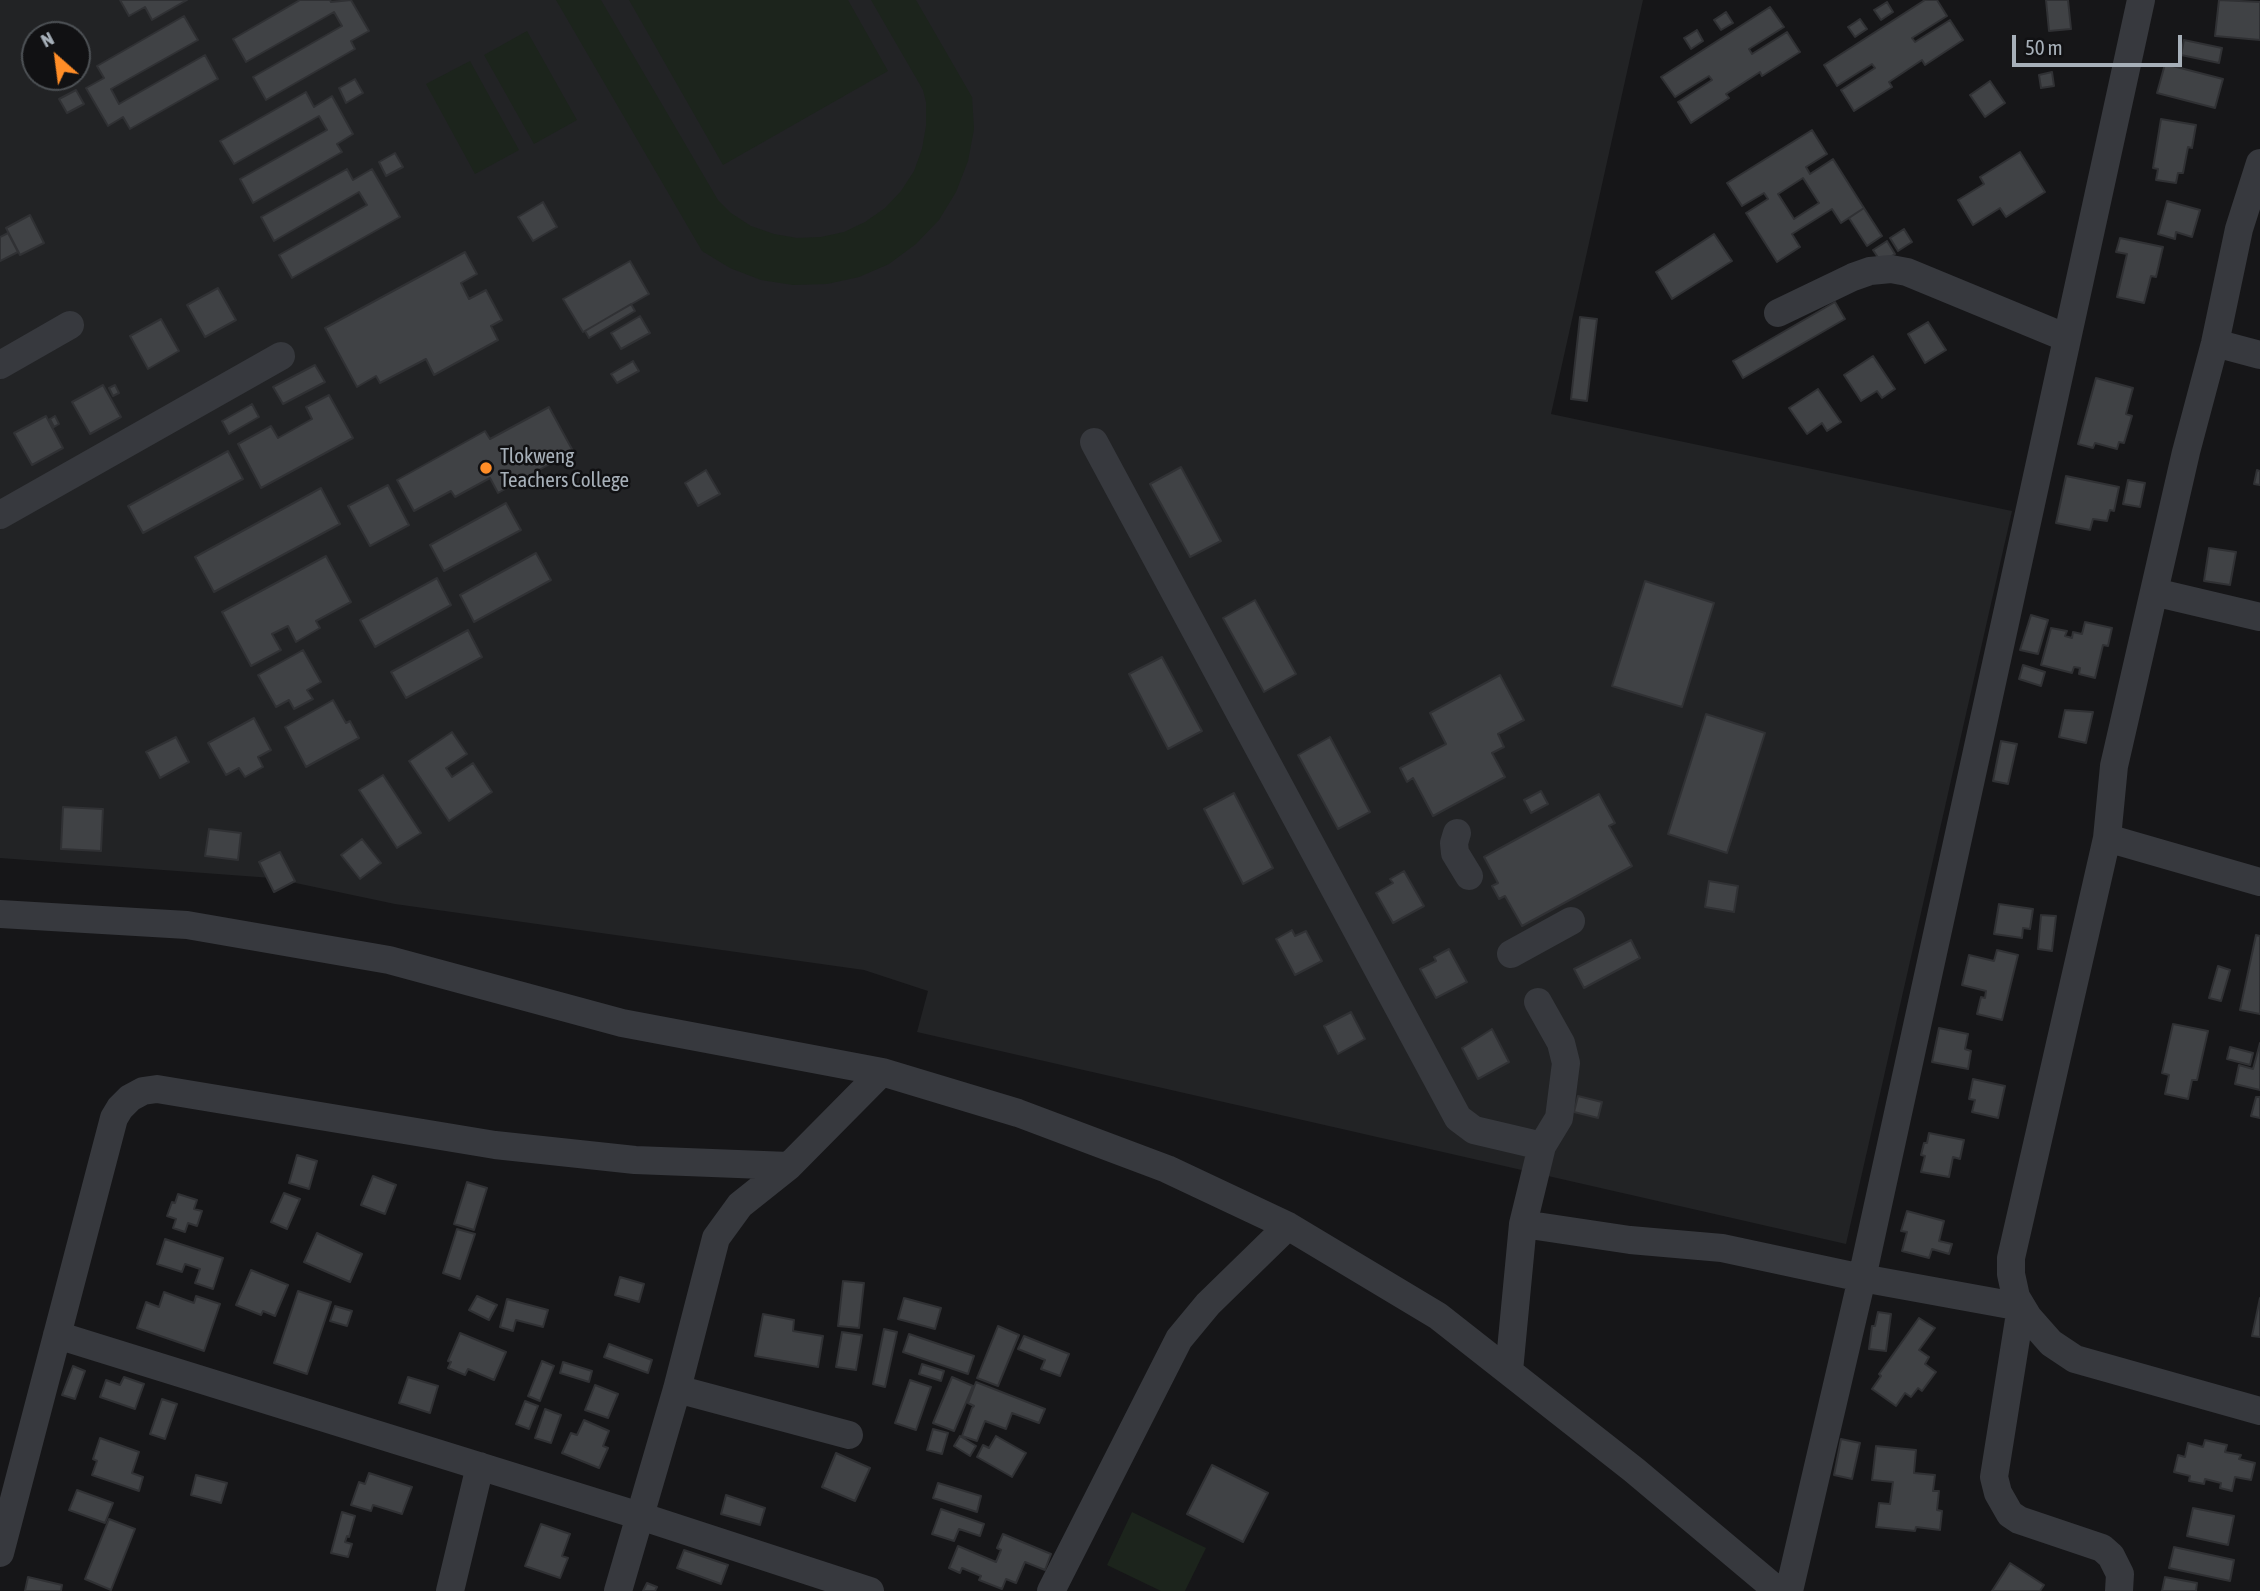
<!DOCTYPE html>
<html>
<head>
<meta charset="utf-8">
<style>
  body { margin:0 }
  #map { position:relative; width:2260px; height:1591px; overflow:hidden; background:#161618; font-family:"Asap Condensed",sans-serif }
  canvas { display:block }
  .north { position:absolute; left:21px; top:21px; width:70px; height:70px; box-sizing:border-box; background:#111113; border:2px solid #4d5155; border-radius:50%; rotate:332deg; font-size:19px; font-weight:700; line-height:28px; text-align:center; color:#a7b0b9 }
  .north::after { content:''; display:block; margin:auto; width:24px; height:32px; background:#ff8d27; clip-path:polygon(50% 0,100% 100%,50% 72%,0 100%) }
  .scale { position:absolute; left:2012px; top:35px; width:170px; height:32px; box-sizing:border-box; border:4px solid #a7b0b9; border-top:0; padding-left:9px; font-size:21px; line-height:24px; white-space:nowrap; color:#a7b0b9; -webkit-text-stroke:5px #111113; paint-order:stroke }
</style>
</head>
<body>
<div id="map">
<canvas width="2260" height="1591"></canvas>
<div class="north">N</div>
<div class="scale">50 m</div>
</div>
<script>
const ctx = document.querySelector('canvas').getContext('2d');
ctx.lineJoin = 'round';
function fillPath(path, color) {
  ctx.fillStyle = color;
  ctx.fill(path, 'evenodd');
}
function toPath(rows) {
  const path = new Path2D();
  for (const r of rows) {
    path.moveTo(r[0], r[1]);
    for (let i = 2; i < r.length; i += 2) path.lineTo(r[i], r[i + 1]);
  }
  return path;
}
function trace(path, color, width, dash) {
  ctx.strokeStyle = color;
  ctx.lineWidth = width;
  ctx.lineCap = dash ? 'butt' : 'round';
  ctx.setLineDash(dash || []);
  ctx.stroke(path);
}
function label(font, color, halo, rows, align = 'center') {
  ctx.font = font + ' "Asap Condensed",sans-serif';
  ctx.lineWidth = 5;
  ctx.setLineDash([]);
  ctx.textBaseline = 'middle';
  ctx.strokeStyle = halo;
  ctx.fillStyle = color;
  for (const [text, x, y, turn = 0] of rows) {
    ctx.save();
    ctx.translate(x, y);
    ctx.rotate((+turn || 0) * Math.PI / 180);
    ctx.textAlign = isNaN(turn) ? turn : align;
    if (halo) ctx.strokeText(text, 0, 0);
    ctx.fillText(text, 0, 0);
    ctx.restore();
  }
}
fillPath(toPath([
  [0,0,1643,0,1551,414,2012,511,1846,1244,917,1032,928,991,864,970,395,904,272,878,0,858],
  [35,35,77,35,77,77,35,77]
]), '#222325');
fillPath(toPath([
  [556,0,601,0,718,200,731,213,751,226,774,234,797,238,821,237,844,232,865,222,885,208,901,191,914,171,922,149,926,126,926,102,923,90,871,0,916,0,972,97,974,129,968,161,956,192,939,220,916,244,889,264,859,277,827,284,793,285,761,280,730,268,702,251],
  [629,0,848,0,888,71,723,165],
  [527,31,577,120,534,144,484,55],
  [470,61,519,150,475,174,426,84],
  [1132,1512,1206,1548,1185,1591,1161,1591,1107,1565]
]), '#1c241c');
const building = toPath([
  [120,0,187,0,152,20,145,7,129,16,120,0],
  [300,0,330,0,331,2,351,0,369,31,351,41,355,49,266,100,253,77,342,26,334,12,246,62,233,39,300,0],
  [1925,0,1937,0,1947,16,1912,38,1915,42,1950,20,1963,40,1925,65,1922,60,1889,82,1892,87,1854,111,1841,90,1875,68,1872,64,1837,86,1824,65,1925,0],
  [2046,0,2068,0,2071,29,2049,31,2046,0],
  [2219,0,2260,2,2260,40,2215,36,2219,0],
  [1887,2,1893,12,1881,20,1874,10,1887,2],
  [1770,7,1784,27,1749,49,1752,54,1787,32,1800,52,1762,76,1760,72,1726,94,1729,98,1691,123,1678,102,1712,80,1709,76,1675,97,1661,77,1770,7],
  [1726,12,1733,23,1721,30,1714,20,1726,12],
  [184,16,198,40,111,89,119,104,205,55,218,79,130,129,123,117,108,126,86,88,104,78,97,66,184,16],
  [1860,19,1867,29,1855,37,1848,27,1860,19],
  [1697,30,1703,41,1691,49,1684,38,1697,30],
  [2184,40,2222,48,2219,63,2181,55,2184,40],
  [2165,64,2223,79,2215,108,2157,93,2165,64],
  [2052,72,2054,86,2041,88,2039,75,2052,72],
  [355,79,363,93,346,103,339,88,355,79],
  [1990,81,2005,103,1985,117,1970,95,1990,81],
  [76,90,84,104,67,113,59,99,76,90],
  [306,92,314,107,332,96,353,134,337,144,342,152,253,203,240,179,327,130,319,116,234,164,220,141,306,92],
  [2161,119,2196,125,2192,148,2188,147,2183,173,2178,173,2176,183,2156,180,2158,169,2153,168,2161,119],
  [1812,130,1827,154,1806,167,1810,174,1833,159,1864,208,1841,223,1832,209,1792,234,1800,247,1777,262,1746,213,1768,199,1764,193,1742,206,1727,183,1812,130],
  [1803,178,1819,203,1794,219,1778,194,1803,178],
  [2020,152,2045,192,2006,217,2000,208,1973,225,1958,200,1984,184,1980,177,2020,152],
  [395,153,403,167,386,176,379,162,395,153],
  [347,169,353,180,372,169,400,217,292,278,279,255,367,205,359,192,274,241,261,217,347,169],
  [2167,201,2200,210,2192,237,2176,232,2175,239,2158,234,2167,201],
  [543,202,557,227,533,241,518,217,543,202],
  [1864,208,1882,236,1867,246,1849,218,1864,208],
  [30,215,44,243,20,255,6,228,30,215],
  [1904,229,1912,242,1898,251,1890,238,1904,229],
  [8,233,18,252,0,261,0,237,8,233],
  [1714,234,1732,261,1672,299,1656,272,1714,234],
  [2120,238,2163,247,2156,277,2151,276,2144,303,2117,297,2127,254,2116,252,2120,238],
  [1887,241,1895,254,1881,262,1873,250,1887,241],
  [465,252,477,274,461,283,469,299,486,290,502,320,491,326,498,340,434,375,426,359,380,383,376,376,357,387,325,328,465,252],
  [630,261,649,294,583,332,563,299,630,261],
  [218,288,236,320,205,337,187,305,218,288],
  [1835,302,1845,319,1743,378,1733,361,1835,302],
  [631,304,635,311,589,338,585,331,631,304],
  [640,316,650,333,621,349,611,333,640,316],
  [1580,317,1597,319,1587,401,1571,399,1580,317],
  [161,319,179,351,148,369,130,336,161,319],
  [1928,322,1946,350,1925,363,1908,334,1928,322],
  [1873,356,1895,389,1882,398,1877,391,1861,401,1844,375,1873,356],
  [633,361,639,371,617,383,611,374,633,361],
  [315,365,325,382,283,404,273,387,315,365],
  [2096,378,2133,388,2126,414,2132,416,2124,443,2119,442,2117,449,2095,443,2093,448,2078,444,2096,378],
  [103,385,121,417,90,434,72,402,103,385],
  [115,385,119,393,113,396,109,388,115,385],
  [1818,389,1841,422,1827,431,1822,423,1807,434,1789,408,1818,389],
  [329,395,353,438,261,488,238,444,271,426,278,438,312,419,306,407,329,395],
  [252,404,259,417,229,434,222,421,252,404],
  [549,407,573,451,498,493,490,478,455,497,451,491,414,511,397,480,485,431,490,439,549,407],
  [46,416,63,448,32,465,14,433,46,416],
  [55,416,59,424,54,427,50,419,55,416],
  [228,451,243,479,143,533,128,506,228,451],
  [1181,467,1221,541,1190,557,1150,484,1181,467],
  [706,470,720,494,698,506,685,483,706,470],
  [2257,470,2260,471,2260,485,2254,484,2257,470],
  [2066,476,2119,487,2114,511,2110,510,2107,521,2093,519,2090,530,2056,523,2066,476],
  [2128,480,2145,483,2140,507,2123,504,2128,480],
  [388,485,409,525,370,546,348,506,388,485],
  [321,488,340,524,214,592,195,557,321,488],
  [506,503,521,530,444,571,430,545,506,503],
  [2209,548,2236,552,2230,585,2204,581,2209,548],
  [536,553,551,580,474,622,460,595,536,553],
  [326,556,351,602,316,621,320,628,296,642,288,626,272,634,281,650,251,666,222,612,326,556],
  [437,578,451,605,375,647,360,620,437,578],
  [1645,581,1714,603,1682,707,1612,686,1645,581],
  [1255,600,1296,674,1264,692,1223,618,1255,600],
  [2031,615,2048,620,2038,654,2020,650,2031,615],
  [2085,622,2112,628,2108,646,2103,645,2095,678,2079,674,2080,668,2074,667,2072,673,2041,665,2051,628,2067,631,2065,636,2072,638,2073,632,2082,634,2085,622],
  [468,630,482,657,406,698,391,672,468,630],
  [303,650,321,682,307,690,313,699,294,709,289,700,276,707,258,675,303,650],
  [1162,657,1202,731,1168,749,1129,674,1162,657],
  [2023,665,2045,672,2041,686,2019,679,2023,665],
  [1500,675,1524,720,1498,734,1504,747,1492,753,1505,777,1433,816,1413,778,1407,782,1400,768,1446,744,1430,713,1500,675],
  [333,700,346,723,350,721,359,738,306,767,285,727,333,700],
  [2065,710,2093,712,2086,743,2059,737,2065,710],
  [1706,714,1765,733,1727,853,1668,834,1706,714],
  [254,718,271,750,258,757,263,767,245,777,239,768,226,775,208,743,254,718],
  [452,732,467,754,446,768,452,777,473,763,492,792,449,821,409,761,452,732],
  [176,737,189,762,160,778,146,752,176,737],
  [1330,737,1370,812,1338,829,1298,755,1330,737],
  [2001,741,2017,744,2008,784,1993,781,2001,741],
  [383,775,421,833,397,848,359,790,383,775],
  [1541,791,1548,804,1531,813,1524,800,1541,791],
  [1234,793,1273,868,1243,884,1204,809,1234,793],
  [1599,794,1615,823,1609,826,1632,866,1522,926,1505,896,1499,899,1492,886,1498,883,1484,857,1599,794],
  [63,807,103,809,101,851,61,849,63,807],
  [209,829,241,833,238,860,205,856,209,829],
  [362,839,381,863,360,879,341,855,362,839],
  [280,852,295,881,274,892,259,862,280,852],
  [1404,871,1424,906,1393,923,1376,893,1393,883,1390,879,1404,871],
  [1709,881,1738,886,1734,912,1705,907,1709,881],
  [1999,904,2033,909,2030,929,2023,928,2022,938,1994,934,1999,904],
  [2041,915,2056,916,2052,951,2038,949,2041,915],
  [1292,930,1295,936,1306,931,1322,961,1295,975,1276,939,1292,930],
  [2256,935,2260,936,2260,1014,2240,1010,2256,935],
  [1631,940,1640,958,1584,988,1574,969,1631,940],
  [1449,949,1467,982,1436,998,1420,969,1436,961,1434,957,1449,949],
  [1997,950,2018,955,2002,1020,1977,1014,1981,997,1985,998,1986,991,1962,985,1969,955,1994,961,1997,950],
  [2218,966,2230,970,2221,1001,2209,998,2218,966],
  [1351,1012,1365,1039,1338,1054,1324,1026,1351,1012],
  [2173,1024,2208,1031,2197,1080,2192,1080,2188,1099,2165,1094,2169,1075,2162,1073,2173,1024],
  [1939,1028,1968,1034,1965,1049,1971,1051,1968,1069,1932,1062,1939,1028],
  [1492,1029,1509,1062,1478,1079,1462,1048,1492,1029],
  [2260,1043,2260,1090,2235,1084,2239,1065,2253,1069,2260,1043],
  [2230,1047,2253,1053,2250,1065,2227,1059,2230,1047],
  [1973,1079,2005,1086,1998,1118,1972,1112,1975,1100,1969,1099,1973,1079],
  [1578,1096,1602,1102,1598,1118,1574,1112,1578,1096],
  [2256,1097,2260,1097,2260,1118,2251,1116,2256,1097],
  [1929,1133,1964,1140,1960,1159,1953,1157,1949,1177,1921,1172,1925,1156,1921,1155,1924,1143,1927,1143,1929,1133],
  [297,1155,317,1161,309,1189,289,1183,297,1155],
  [373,1176,396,1185,385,1214,361,1205,373,1176],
  [467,1182,487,1188,474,1230,454,1224,467,1182],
  [284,1193,300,1199,287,1229,271,1222,284,1193],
  [178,1194,197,1200,194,1209,202,1211,197,1226,188,1223,185,1232,173,1228,176,1219,167,1216,172,1202,175,1203,178,1194],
  [1907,1211,1944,1221,1939,1241,1952,1244,1949,1254,1932,1249,1929,1258,1902,1251,1907,1232,1901,1231,1907,1211],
  [457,1229,475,1234,460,1279,443,1273,457,1229],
  [317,1233,362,1254,350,1282,304,1262,317,1233],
  [165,1239,223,1258,213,1289,195,1283,200,1269,185,1264,182,1272,157,1264,165,1239],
  [251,1270,288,1285,275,1316,263,1311,261,1315,236,1305,251,1270],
  [620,1277,644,1284,639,1302,615,1295,620,1277],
  [843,1281,864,1283,859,1328,838,1326,843,1281],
  [298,1291,331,1302,307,1374,274,1363,298,1291],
  [164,1292,194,1303,196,1296,220,1304,204,1351,137,1328,146,1302,159,1307,164,1292],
  [477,1296,497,1305,489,1320,469,1310,477,1296],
  [904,1298,941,1308,935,1329,898,1319,904,1298],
  [2260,1298,2260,1337,2252,1336,2260,1298],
  [507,1299,548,1310,543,1327,516,1320,513,1331,500,1327,507,1299],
  [335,1306,352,1311,347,1326,330,1321,335,1306],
  [1878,1312,1891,1314,1886,1351,1869,1349,1872,1326,1875,1326,1878,1312],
  [763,1314,794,1320,793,1331,823,1336,818,1367,755,1356,763,1314],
  [1919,1318,1935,1328,1919,1350,1929,1357,1925,1364,1936,1372,1922,1391,1918,1388,1911,1397,1905,1393,1896,1406,1872,1389,1881,1376,1879,1374,1919,1318],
  [998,1326,1019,1335,998,1386,977,1378,998,1326],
  [884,1329,897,1332,885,1387,873,1384,884,1329],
  [842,1332,862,1335,856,1370,836,1367,842,1332],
  [460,1333,506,1352,494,1380,468,1369,465,1375,448,1368,451,1362,448,1361,460,1333],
  [909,1334,974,1356,968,1374,903,1352,909,1334],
  [1024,1336,1069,1354,1060,1376,1041,1369,1045,1360,1018,1349,1024,1336],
  [609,1344,652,1360,648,1373,604,1357,609,1344],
  [542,1361,554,1366,540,1401,528,1396,542,1361],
  [563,1362,592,1371,589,1382,560,1373,563,1362],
  [922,1364,944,1371,941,1381,919,1374,922,1364],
  [73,1366,85,1371,75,1399,62,1395,73,1366],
  [124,1377,144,1384,135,1409,100,1397,106,1380,120,1385,124,1377],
  [408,1377,438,1386,430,1413,399,1403,408,1377],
  [952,1377,973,1386,954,1431,933,1423,952,1377],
  [910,1380,931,1387,916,1430,895,1423,910,1380],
  [976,1382,1045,1409,1039,1423,1012,1413,1006,1429,985,1421,977,1441,962,1436,972,1408,974,1406,968,1403,976,1382],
  [595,1385,618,1394,608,1418,585,1410,595,1385],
  [162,1399,177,1404,165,1439,150,1434,162,1399],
  [525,1401,538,1406,529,1429,516,1424,525,1401],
  [545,1409,561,1415,551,1443,535,1438,545,1409],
  [584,1420,609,1431,603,1446,608,1448,599,1468,562,1453,571,1433,577,1435,584,1420],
  [933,1429,948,1433,942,1454,927,1450,933,1429],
  [960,1436,976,1446,970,1456,954,1446,960,1436],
  [996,1436,1026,1453,1012,1477,977,1457,983,1445,989,1448,996,1436],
  [100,1438,139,1452,132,1473,143,1477,139,1491,92,1475,97,1461,93,1459,100,1438],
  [1841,1439,1860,1443,1852,1479,1834,1475,1841,1439],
  [2205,1440,2227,1445,2225,1452,2241,1455,2239,1459,2255,1463,2251,1480,2235,1477,2232,1491,2220,1488,2221,1483,2205,1479,2204,1484,2189,1481,2190,1476,2174,1472,2178,1455,2185,1457,2188,1443,2203,1447,2205,1440],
  [1876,1446,1916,1450,1914,1473,1935,1475,1933,1491,1939,1491,1937,1510,1942,1511,1940,1530,1916,1527,1915,1531,1876,1527,1879,1503,1890,1504,1893,1482,1872,1480,1876,1446],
  [836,1453,870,1468,855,1501,822,1487,836,1453],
  [1212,1465,1268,1493,1243,1542,1187,1514,1212,1465],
  [369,1473,412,1487,402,1514,373,1505,371,1511,351,1505,359,1482,365,1484,369,1473],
  [196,1475,227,1483,221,1503,191,1495,196,1475],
  [938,1483,981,1496,977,1512,933,1498,938,1483],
  [77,1490,113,1503,105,1523,69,1510,77,1490],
  [726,1495,765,1508,760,1525,721,1514,726,1495],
  [2193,1508,2234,1516,2228,1545,2187,1536,2193,1508],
  [941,1509,984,1524,980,1536,959,1529,954,1541,932,1534,941,1509],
  [342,1512,355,1516,349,1537,347,1536,345,1542,352,1544,348,1557,331,1553,342,1512],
  [109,1519,135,1529,111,1590,85,1579,109,1519],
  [541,1524,570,1534,562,1556,568,1558,560,1578,525,1566,541,1524],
  [1003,1534,1051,1554,1045,1570,1025,1562,1016,1583,1006,1579,1002,1589,979,1580,981,1576,962,1568,960,1573,949,1568,958,1546,996,1562,1001,1550,997,1548,1003,1534],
  [2174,1547,2234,1560,2230,1581,2169,1568,2174,1547],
  [684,1550,728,1565,721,1584,677,1568,684,1550],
  [2010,1563,2044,1585,2040,1591,1992,1591,2010,1563],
  [28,1577,62,1585,61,1591,25,1591,28,1577],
  [2165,1577,2197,1583,2196,1591,2162,1591,2165,1577],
  [647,1583,657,1587,655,1591,643,1591,647,1583]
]);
fillPath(building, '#404245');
trace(building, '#303134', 2);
trace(toPath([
  [2260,163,2239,229,2215,343,2186,452,2114,766,2107,838,2011,1258,2011,1274,2016,1297,2028,1317,2051,1343,2075,1359,2260,1411],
  [1778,313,1853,277,1870,271,1891,269,1907,272,2067,338],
  [2215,343,2260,355],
  [0,365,70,325],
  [1094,442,1458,1118,1474,1130,1542,1146],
  [0,515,281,356],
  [2154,592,2260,617],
  [1457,833,1454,843,1455,853,1469,876],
  [2107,838,2260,882],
  [0,914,187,925,389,960,622,1023,882,1072,1018,1113,1167,1169,1288,1226,1438,1316,1634,1470,1778,1591],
  [1511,954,1571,921],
  [1523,1224,1630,1240,1722,1248,1862,1278,2021,1307,1994,1477,1998,1493,2010,1514,2019,1520,2102,1548,2111,1556,2120,1574,2119,1591],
  [57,1335,640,1516,870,1591],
  [1509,1371,1523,1224,1542,1146,1559,1118,1566,1063,1561,1043,1538,1002],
  [677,1389,849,1435],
  [0,1553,114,1118,120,1108,130,1098,143,1091,157,1089,495,1145,635,1160,789,1166],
  [450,1591,480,1466],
  [618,1591,677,1389,716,1238,740,1205,789,1166,882,1072],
  [1051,1591,1179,1339,1208,1304,1288,1226],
  [1789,1591,1862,1278,2141,0]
]), '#37393e', 28);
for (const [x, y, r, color] of [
  [486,468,7,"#ff8d27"]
]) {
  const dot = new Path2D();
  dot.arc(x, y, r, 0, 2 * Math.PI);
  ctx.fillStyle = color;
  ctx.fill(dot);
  trace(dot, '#111113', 2.5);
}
label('21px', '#a7b0b9', '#111113', [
  ["Tlokweng",500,456],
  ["Teachers College",500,480]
], 'left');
</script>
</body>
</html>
